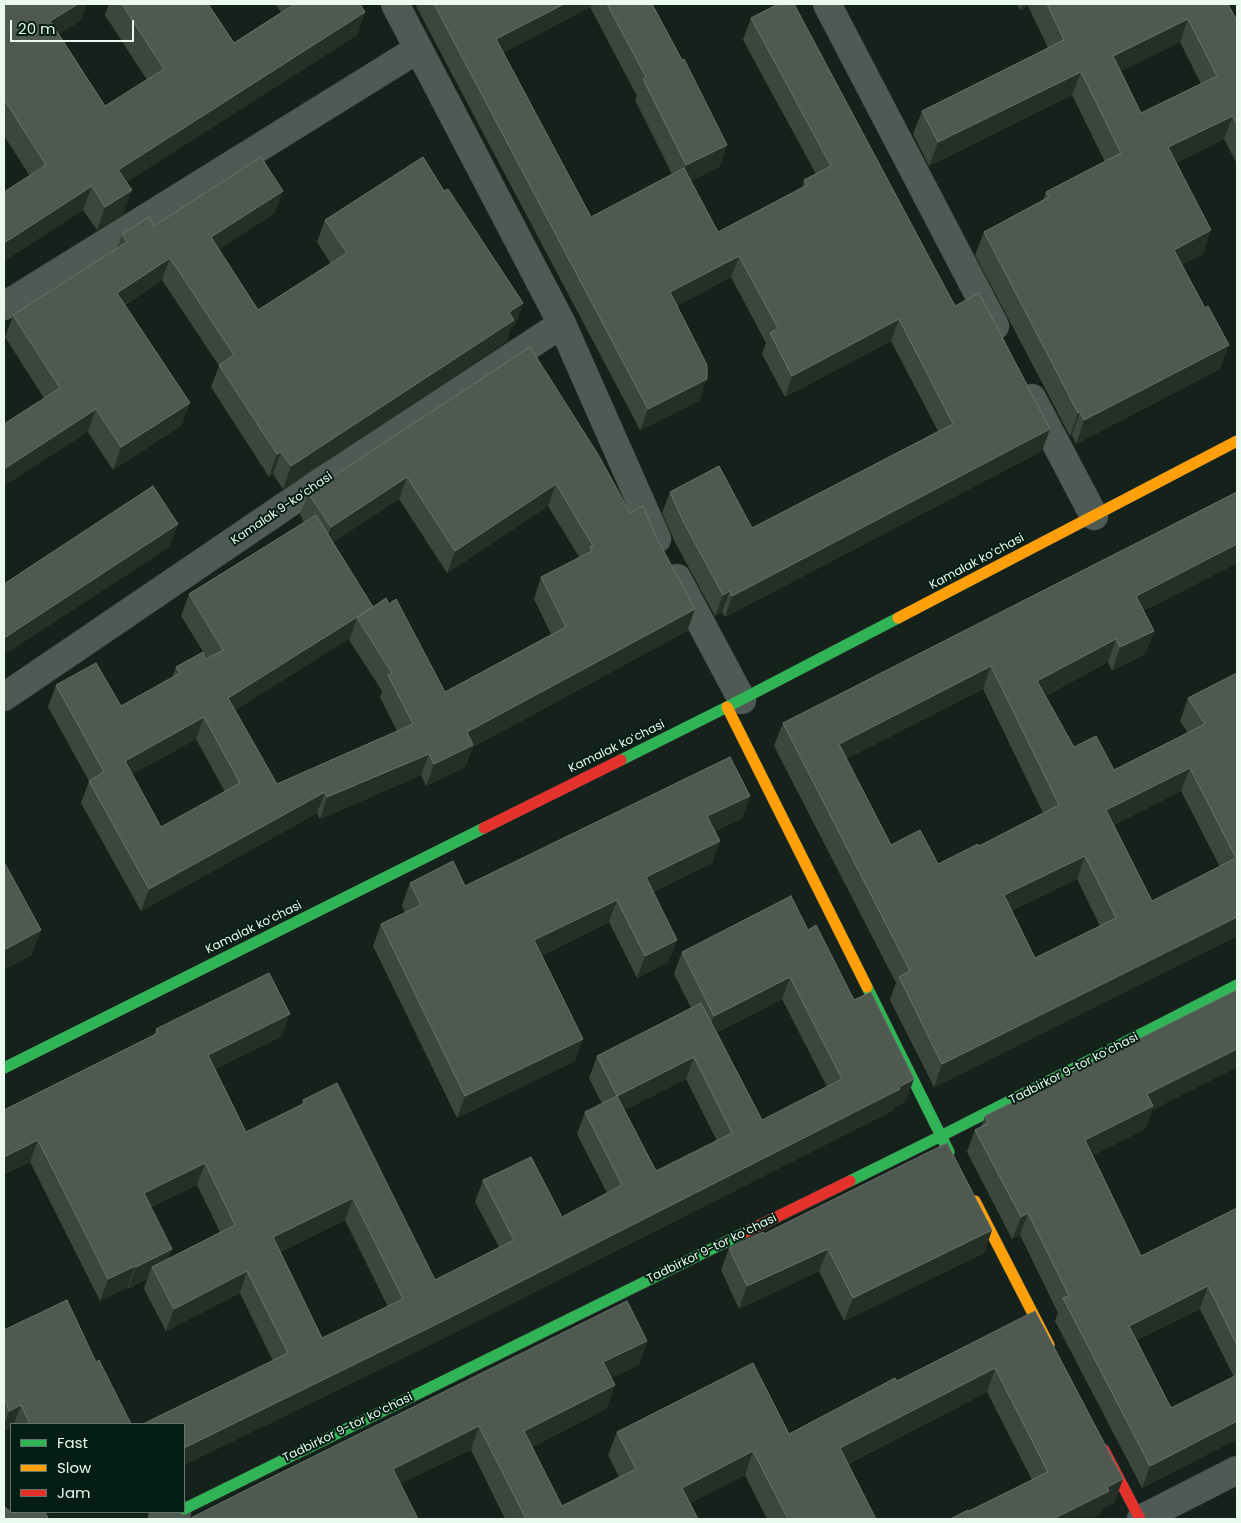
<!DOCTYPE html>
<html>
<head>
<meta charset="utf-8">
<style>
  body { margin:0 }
  #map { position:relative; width:1241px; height:1523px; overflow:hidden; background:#14221b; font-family:Poppins,sans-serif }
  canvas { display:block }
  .frame { position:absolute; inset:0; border:5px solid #e9f9f0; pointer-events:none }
  .legend { position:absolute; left:10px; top:1423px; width:175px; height:90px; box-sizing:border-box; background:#051e13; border:1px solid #60766b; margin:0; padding:6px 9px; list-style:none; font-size:15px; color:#e9f9f0 }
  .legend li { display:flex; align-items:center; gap:10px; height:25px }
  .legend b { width:25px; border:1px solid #60766b }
  .scale { position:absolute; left:10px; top:20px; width:124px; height:22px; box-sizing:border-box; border:2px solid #e9f9f0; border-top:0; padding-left:6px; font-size:15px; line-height:18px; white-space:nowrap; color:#e9f9f0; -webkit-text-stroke:4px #051e13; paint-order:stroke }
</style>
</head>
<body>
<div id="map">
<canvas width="1241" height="1523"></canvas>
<div class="frame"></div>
<ul class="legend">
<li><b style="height:6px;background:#30b455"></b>Fast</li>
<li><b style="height:6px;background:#ff9f0a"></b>Slow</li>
<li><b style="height:6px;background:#e5322d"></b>Jam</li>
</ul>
<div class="scale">20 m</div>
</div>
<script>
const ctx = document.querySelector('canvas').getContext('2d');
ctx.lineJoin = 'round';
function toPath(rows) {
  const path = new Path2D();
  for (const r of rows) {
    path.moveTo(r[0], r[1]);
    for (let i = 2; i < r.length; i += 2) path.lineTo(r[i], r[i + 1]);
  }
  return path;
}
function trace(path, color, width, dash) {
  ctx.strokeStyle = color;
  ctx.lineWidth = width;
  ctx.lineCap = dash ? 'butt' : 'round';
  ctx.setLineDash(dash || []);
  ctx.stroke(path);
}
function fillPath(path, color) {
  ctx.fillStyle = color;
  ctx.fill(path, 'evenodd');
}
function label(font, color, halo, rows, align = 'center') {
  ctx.font = font + ' Poppins,sans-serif';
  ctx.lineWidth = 4;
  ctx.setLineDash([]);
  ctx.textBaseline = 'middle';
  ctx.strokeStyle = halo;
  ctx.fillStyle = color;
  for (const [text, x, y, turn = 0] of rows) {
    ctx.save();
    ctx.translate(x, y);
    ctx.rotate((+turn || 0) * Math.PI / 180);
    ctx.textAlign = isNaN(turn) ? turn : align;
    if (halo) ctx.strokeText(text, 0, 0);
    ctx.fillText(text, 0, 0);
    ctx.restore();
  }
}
const street = toPath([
  [395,4,562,324,657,539],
  [827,4,995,326],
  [4,306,418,49],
  [1032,398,1094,516],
  [677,578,742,700],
  [4,697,316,485,562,324],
  [162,1519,177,1512],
  [1141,1519,1237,1470]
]);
const fast = toPath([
  [621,760,727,707,898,618],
  [867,987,949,1152],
  [4,1068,484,828],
  [850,1181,941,1136,1237,985],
  [184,1509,746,1232]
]);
const slow = toPath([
  [898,618,1237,441],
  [727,707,867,987],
  [975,1201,1049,1345]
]);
const jam = toPath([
  [484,828,621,760],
  [746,1232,850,1181],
  [1104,1450,1140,1519]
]);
trace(street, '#343e38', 29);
trace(fast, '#343e38', 12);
trace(slow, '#343e38', 12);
trace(jam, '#343e38', 12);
trace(street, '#505a55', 28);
trace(fast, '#30b455', 11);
trace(slow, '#ff9f0a', 11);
trace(jam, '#e5322d', 11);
fillPath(toPath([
  [4,4,81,20,59,34,105,106,147,80,105,15,109,4,208,4,234,43,281,12,275,4,360,4,365,12,357,35,126,182,123,214,97,230,83,210,4,261,4,192,30,176,4,136],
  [415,4,652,4,727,145,719,167,690,181,718,232,802,188,804,180,816,174,743,40,751,18,955,306,1042,451,725,617,722,612,715,616,675,542,662,513,670,492,752,528,938,431,891,341,785,397,762,354,766,343,731,277,677,306,700,400,640,430],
  [590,7,637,96,635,100,672,174,591,217,503,53],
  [1017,4,1228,4,1237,21,1237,164,1224,139,1176,163,1203,254,1182,264,1220,369,1076,444,1072,435,1070,436,975,255,984,232,1043,200,1046,192,1105,162,1072,95,929,166,913,134,922,111,1048,48,1028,6,1020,10],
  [1180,42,1201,84,1141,113,1121,71],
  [444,191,523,303,515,325,511,327,506,342,283,489,273,474,269,477,211,387,219,366,162,280,125,305,182,425,113,470,88,432,44,398,5,337,13,315,117,248,122,234,154,226,275,213,219,249,258,310,331,264,317,242,325,220],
  [530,347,630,513,655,535,695,609,687,631,473,747,465,767,426,786,421,775,320,819,317,813,141,911,81,803,89,781,48,707,56,685,121,706,172,678,176,667,207,658,181,616,189,594,304,522,300,515,308,493],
  [399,499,447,573,548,506,579,557,541,577,534,599,551,634,445,692,373,607,333,542],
  [350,638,349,640,382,691,380,697,397,731,277,784,235,710],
  [196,739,225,792,161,827,132,774],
  [1237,492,1237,563,1143,611,1154,631,1145,654,1112,671,1108,662,1045,696,1074,747,1114,770,1188,733,1180,721,1188,698,1237,673,1237,936,934,1087,890,1000,896,983,774,746,783,723],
  [983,689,1043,813,979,846,938,864,891,845,846,759],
  [1181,791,1220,867,1152,901,1114,825],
  [1077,879,1100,926,1035,958,1011,911],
  [750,796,742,818,715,831,720,841,712,863,653,892,677,940,668,962,637,978,609,922,542,955,575,1061,457,1118,373,946,381,924,405,913,402,905,410,883,465,886],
  [808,930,906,1101,894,1107,892,1111,442,1339,184,1465,184,1424,273,1361,240,1293,166,1331,144,1289,147,1279,128,1289,128,1287,100,1301,4,1110,154,1035,156,1029,282,1036,215,1069,246,1132,301,1105,303,1100,435,1280,499,1247,475,1202,483,1180,562,1217,607,1193,577,1134,585,1112,602,1104,589,1078,597,1056,691,1008,674,974,682,952],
  [782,999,827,1087,762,1120,717,1032],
  [686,1079,717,1141,656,1171,624,1110],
  [197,1185,220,1232,168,1259,151,1207],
  [345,1220,388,1307,322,1338,280,1252],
  [1237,990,1237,1067,1152,1110,1145,1129,1093,1155,1141,1256,1237,1208,1237,1439,1142,1488,1055,1321,1058,1313,1020,1235,1012,1239,967,1152,975,1130,981,1127,985,1116],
  [1200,1309,1234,1377,1171,1408,1137,1340],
  [992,1230,984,1253,844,1321,819,1271,739,1309,721,1270,729,1248,764,1234],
  [1035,1311,1123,1479,1114,1503,1103,1508,1100,1515,969,1511,1032,1480,987,1392,848,1464,876,1519,767,1519,745,1475,690,1503,698,1519,505,1519,471,1450,189,1519,647,1341,639,1365,611,1378,615,1385,606,1409,532,1447,562,1506,619,1477,608,1455,617,1432,789,1434,897,1381],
  [4,1330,96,1362,131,1424,11,1424,11,1427,4,1431]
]), '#3d463d');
fillPath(toPath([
  [78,4,87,4,81,20,42,45,50,21],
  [564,4,591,4,590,7,488,61,496,39],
  [1023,4,1029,4,1028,6,1020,10],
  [365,12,357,35,110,193,118,170],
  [1188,19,1180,42,1105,79,1113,56],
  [1081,72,1072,95,929,166,938,142],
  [1233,116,1224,139,1159,171,1168,147],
  [727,145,719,167,678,187,686,165],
  [92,186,83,210,4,261,4,243],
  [132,190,123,214,97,230,105,207],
  [283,191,275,213,203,260,211,237],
  [1211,230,1203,254,1165,273,1174,250],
  [739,256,731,277,662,314,670,292],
  [170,258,162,280,109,315,117,293],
  [523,303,515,325,511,327,506,342,283,489,291,466,509,312],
  [899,319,891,341,785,397,792,376],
  [1229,345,1220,369,1076,444,1084,420],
  [707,379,700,400,640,430,648,409],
  [190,403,182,425,113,470,121,447],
  [96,409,88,432,4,486,4,469],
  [1080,412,1072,435,1070,436,1078,413],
  [1050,429,1042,451,725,617,732,596],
  [281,452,273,474,269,477,277,454],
  [407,477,399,499,323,549,331,527],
  [556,484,548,506,447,573,455,551],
  [178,524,170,547,4,655,4,638],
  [1237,544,1237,563,1127,619,1136,596],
  [730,591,722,612,715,616,723,595],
  [373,607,357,618,350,638,220,720,228,698],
  [695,609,687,631,473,747,465,767,426,786,434,764,467,732],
  [1154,631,1145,654,1112,671,1120,647],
  [1116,639,1108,662,1029,704,1037,681],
  [991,666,983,689,830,767,839,744],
  [204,717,196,739,117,783,125,761],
  [429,754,421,775,320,819,327,797],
  [1190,768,1181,791,1098,833,1106,810],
  [325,792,317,813,141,911,149,889],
  [750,796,742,818,699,838,707,816],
  [720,841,712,863,638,899,646,877],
  [1085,856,1077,879,995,919,1004,895],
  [617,900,609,922,526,962,534,940],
  [1237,917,1237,936,934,1087,942,1064],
  [41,930,32,955,4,970,4,950],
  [677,940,668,962,637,978,645,956],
  [790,977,782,999,706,1037,714,1016],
  [290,1014,282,1036,200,1077,208,1055],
  [583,1039,575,1061,457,1118,465,1096],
  [1237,1049,1237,1067,1152,1110,1145,1129,1077,1163,1085,1140,1147,1094],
  [694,1057,686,1079,609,1118,617,1096],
  [914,1079,906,1101,894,1107,892,1111,442,1339,184,1465,184,1448],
  [38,1140,30,1162,4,1175,4,1157],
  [205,1163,197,1185,136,1215,144,1193],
  [353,1198,345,1220,265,1259,273,1237],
  [1028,1213,1020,1235,1012,1239,1021,1217],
  [992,1230,984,1253,844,1321,853,1298],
  [172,1249,164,1271,152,1267,147,1279,128,1289,136,1267],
  [828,1249,819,1271,739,1309,747,1286],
  [135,1266,128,1287,100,1301,108,1279],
  [247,1271,240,1293,166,1331,174,1309],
  [1208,1286,1200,1309,1121,1348,1129,1326],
  [647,1341,639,1365,595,1386,603,1362],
  [995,1368,987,1392,831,1472,840,1448],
  [615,1385,606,1409,516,1455,524,1431],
  [21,1405,14,1424,11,1424,11,1427,4,1431,4,1425,9,1411],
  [1237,1421,1237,1439,1142,1488,1150,1466],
  [479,1426,471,1450,384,1492,393,1469],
  [753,1451,745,1475,674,1511,682,1488],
  [1123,1479,1114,1503,1103,1508,1100,1515,1091,1519,1053,1519,1107,1487]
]), '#252f28');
const building = toPath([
  [4,4,78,4,50,21,105,106,164,69,122,4,208,4,234,43,295,4,360,4,365,12,118,170,132,190,105,207,92,186,4,243,4,192,46,165,4,99,4,4],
  [434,4,564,4,496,39,591,217,684,168,718,232,807,185,804,180,831,166,751,18,778,4,794,4,955,306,979,293,1050,429,732,596,730,591,723,595,683,521,670,492,719,466,752,528,953,424,899,319,792,376,770,333,778,328,739,256,670,292,707,365,707,379,648,409,434,4],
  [607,4,652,4,682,60,684,59,727,145,686,165,643,79,646,77,607,4],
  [1047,4,1228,4,1237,21,1237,125,1233,116,1168,147,1211,230,1174,250,1205,308,1208,306,1229,345,1084,420,1080,412,1078,413,984,232,1049,197,1046,192,1121,153,1081,72,938,142,922,111,1064,40,1047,4],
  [1188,19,1217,76,1141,113,1113,56,1188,19],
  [261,157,283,191,211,237,258,310,347,253,325,220,423,157,444,191,448,189,523,303,509,312,514,320,291,466,281,452,277,454,219,365,234,355,170,258,117,293,190,403,121,447,96,409,4,469,4,424,60,388,13,315,127,242,122,234,149,217,154,226,261,157],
  [530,347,599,456,630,513,643,506,655,535,695,609,467,732,473,745,434,764,429,754,327,797,325,792,149,889,89,781,104,772,56,685,96,663,121,706,180,673,176,667,203,652,206,659,223,650,189,594,316,515,373,607,228,698,277,784,413,724,388,675,392,673,357,618,386,598,389,604,396,599,445,692,566,627,541,577,592,551,590,547,593,546,556,484,455,551,407,477,331,527,308,493,530,347],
  [204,717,240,783,161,827,125,761,204,717],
  [153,486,178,524,4,638,4,584,153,486],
  [1237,492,1237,544,1136,596,1154,631,1120,647,1116,639,1037,681,1074,747,1096,736,1114,770,1205,724,1188,698,1237,673,1237,917,942,1064,899,977,910,971,783,723,1237,492],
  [991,666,1059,805,979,846,978,844,938,864,920,830,891,845,839,744,991,666],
  [1190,768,1236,858,1152,901,1106,810,1190,768],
  [1085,856,1116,918,1035,958,1004,895,1085,856],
  [730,757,750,796,707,816,720,841,646,877,677,940,645,956,617,900,534,940,583,1039,465,1096,381,924,421,905,410,883,453,861,465,886,730,757],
  [4,862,41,930,4,950,4,862],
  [791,896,808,930,816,925,854,1000,871,992,914,1079,899,1087,900,1089,449,1318,184,1448,184,1424,143,1424,288,1353,247,1271,174,1309,152,1267,235,1225,205,1163,144,1193,172,1249,136,1267,135,1266,108,1279,38,1140,4,1157,4,1110,158,1033,156,1029,269,973,290,1014,208,1055,246,1132,305,1103,303,1100,337,1083,435,1280,514,1240,483,1180,504,1170,531,1157,562,1217,622,1185,585,1112,617,1096,597,1056,701,1003,762,1120,842,1079,790,977,714,1016,682,952,791,896],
  [694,1057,732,1133,656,1171,617,1096,694,1057],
  [353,1198,403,1299,322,1338,273,1237,353,1198],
  [1237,990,1237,1049,1147,1094,1153,1106,1085,1140,1141,1256,1237,1208,1237,1345,1208,1286,1129,1326,1171,1408,1237,1375,1237,1421,1150,1466,1063,1298,1069,1296,1028,1213,1021,1217,975,1130,988,1123,985,1116,1237,990],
  [947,1143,992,1230,853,1298,828,1249,747,1286,729,1248,763,1232,764,1234,947,1143],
  [67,1300,96,1362,99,1360,131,1424,30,1424,21,1405,9,1411,4,1399,4,1330,67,1300],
  [627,1301,647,1341,603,1362,615,1385,524,1431,562,1506,636,1469,617,1432,753,1363,789,1434,895,1378,897,1381,1035,1311,1123,1479,1107,1487,1109,1491,1053,1519,950,1519,968,1510,969,1511,1048,1472,995,1368,840,1448,876,1519,788,1519,753,1451,682,1488,698,1519,526,1519,479,1426,393,1469,418,1519,189,1519,260,1483,627,1301],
  [4,1506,8,1510,11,1511,11,1512,45,1512,48,1518,46,1519,4,1519,4,1506]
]);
fillPath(building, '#4f5951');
trace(building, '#68726a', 1);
label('12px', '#e9f9f0', '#051e13', [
  ["Kamalak 9-koʻchasi",282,509,-34],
  ["Kamalak koʻchasi",977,562,-28],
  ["Kamalak koʻchasi",617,747,-26],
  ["Kamalak koʻchasi",254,928,-26],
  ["Tadbirkor 9-tor koʻchasi",1074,1069,-27],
  ["Tadbirkor 9-tor koʻchasi",712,1249,-26],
  ["Tadbirkor 9-tor koʻchasi",348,1428,-26]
]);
</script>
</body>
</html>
